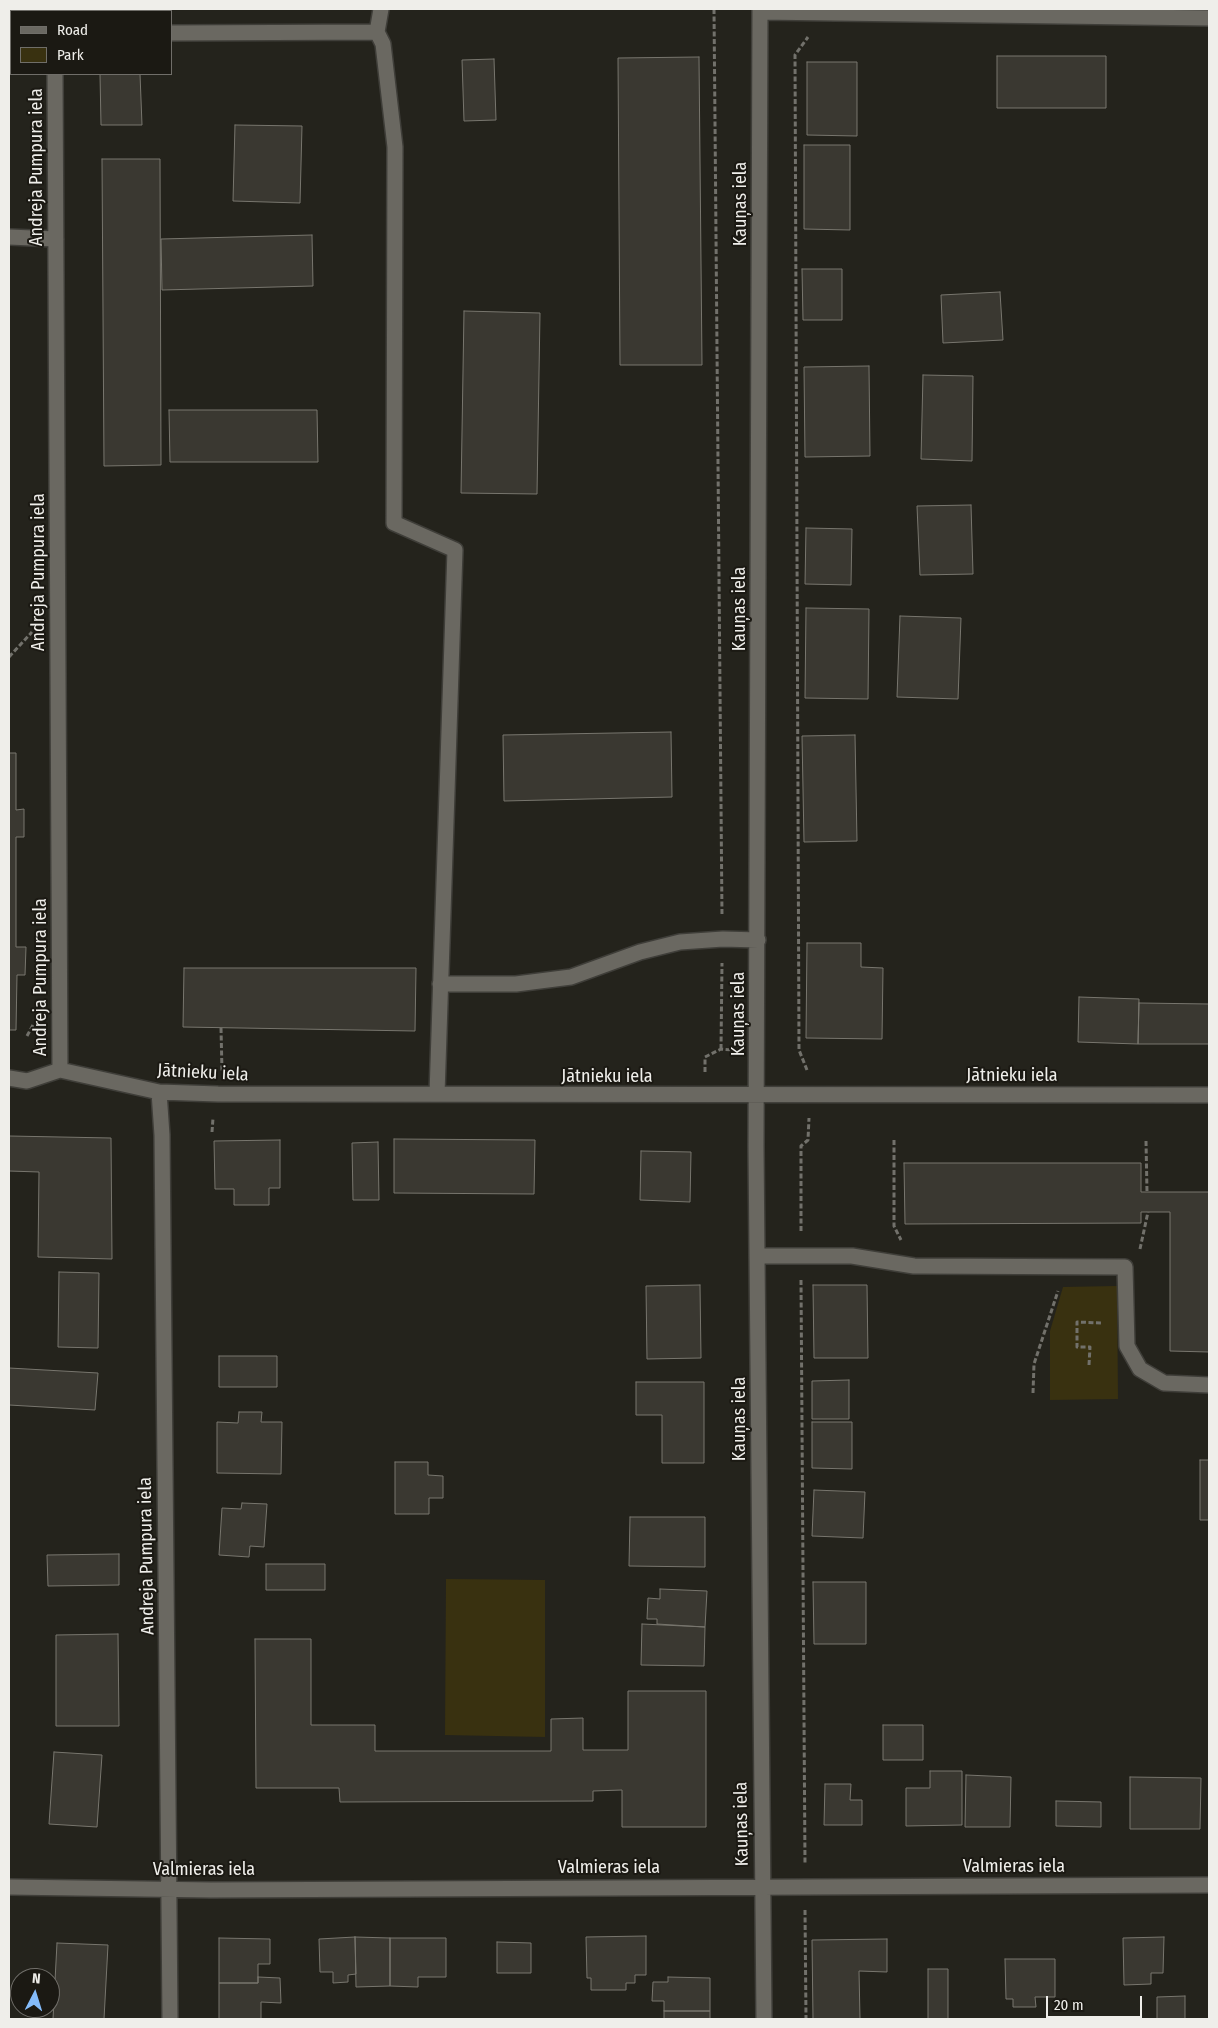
<!DOCTYPE html>
<html>
<head>
<meta charset="utf-8">
<style>
  body { margin:0 }
  #map { position:relative; width:1218px; height:2028px; overflow:hidden; background:#24231c; font-family:"Fira Sans Condensed",sans-serif }
  canvas { display:block }
  .frame { position:absolute; inset:0; border:10px solid #efeeea; pointer-events:none }
  .legend { position:absolute; left:10px; top:10px; width:162px; height:65px; box-sizing:border-box; background:#1b1913; border:1px solid #706e69; margin:0; padding:6px 9px; list-style:none; font-size:15px; color:#efeeea }
  .legend li { display:flex; align-items:center; gap:10px; height:25px }
  .legend b { width:25px; border:1px solid #706e69 }
  .north { position:absolute; left:10px; top:1968px; width:50px; height:50px; box-sizing:border-box; background:#1b1913; border:1px solid #706e69; border-radius:50%; rotate:5deg; font-size:14px; font-weight:700; line-height:20px; text-align:center; color:#efeeea }
  .north::after { content:''; display:block; margin:auto; width:18px; height:22px; background:#84bcfb; clip-path:polygon(50% 0,100% 100%,50% 72%,0 100%) }
  .scale { position:absolute; left:1046px; top:1996px; width:96px; height:22px; box-sizing:border-box; border:2px solid #efeeea; border-top:0; padding-left:6px; font-size:15px; line-height:18px; white-space:nowrap; color:#efeeea; -webkit-text-stroke:4px #1b1913; paint-order:stroke }
</style>
</head>
<body>
<div id="map">
<canvas width="1218" height="2028"></canvas>
<div class="frame"></div>
<ul class="legend">
<li><b style="height:6px;background:#6a6861"></b>Road</li>
<li><b style="height:14px;background:#393110"></b>Park</li>
</ul>
<div class="north">N</div>
<div class="scale">20 m</div>
</div>
<script>
const ctx = document.querySelector('canvas').getContext('2d');
ctx.lineJoin = 'round';
function fillPath(path, color) {
  ctx.fillStyle = color;
  ctx.fill(path, 'evenodd');
}
function toPath(rows) {
  const path = new Path2D();
  for (const r of rows) {
    path.moveTo(r[0], r[1]);
    for (let i = 2; i < r.length; i += 2) path.lineTo(r[i], r[i + 1]);
  }
  return path;
}
function trace(path, color, width, dash) {
  ctx.strokeStyle = color;
  ctx.lineWidth = width;
  ctx.lineCap = dash ? 'butt' : 'round';
  ctx.setLineDash(dash || []);
  ctx.stroke(path);
}
function label(font, color, halo, rows, align = 'center') {
  ctx.font = font + ' "Fira Sans Condensed",sans-serif';
  ctx.lineWidth = 4;
  ctx.setLineDash([]);
  ctx.textBaseline = 'middle';
  ctx.strokeStyle = halo;
  ctx.fillStyle = color;
  for (const [text, x, y, turn = 0] of rows) {
    ctx.save();
    ctx.translate(x, y);
    ctx.rotate((+turn || 0) * Math.PI / 180);
    ctx.textAlign = isNaN(turn) ? turn : align;
    if (halo) ctx.strokeText(text, 0, 0);
    ctx.fillText(text, 0, 0);
    ctx.restore();
  }
}
fillPath(toPath([
  [1117,1286,1118,1399,1050,1400,1050,1331,1063,1287],
  [446,1579,545,1580,545,1737,445,1735]
]), '#393110');
const building = toPath([
  [997,56,1106,56,1106,108,997,108,997,56],
  [699,57,702,365,620,365,618,58,699,57],
  [494,59,496,120,464,121,462,60,494,59],
  [807,62,857,62,857,136,807,135,807,62],
  [100,74,140,74,142,125,101,125,100,74],
  [235,125,302,126,300,203,233,201,235,125],
  [804,145,850,145,850,230,804,229,804,145],
  [102,159,160,159,161,465,104,466,102,159],
  [312,235,313,286,162,290,161,239,312,235],
  [802,269,842,269,842,320,803,320,802,269],
  [1000,292,1003,340,943,343,941,295,1000,292],
  [464,311,540,313,537,494,461,493,464,311],
  [869,366,870,456,805,457,804,367,869,366],
  [923,375,973,376,972,461,921,459,923,375],
  [169,410,317,410,318,462,170,462,169,410],
  [971,505,973,574,920,575,917,506,971,505],
  [806,528,852,529,851,585,805,584,806,528],
  [806,608,869,609,868,699,805,698,806,608],
  [900,616,961,618,958,699,897,697,900,616],
  [671,732,672,797,504,801,503,735,671,732],
  [855,735,857,841,804,842,802,736,855,735],
  [9,753,16,753,16,810,24,809,24,837,16,837,16,947,26,947,25,975,17,975,16,1030,9,1030,9,753],
  [807,943,861,943,861,967,883,968,882,1039,806,1038,807,943],
  [184,968,416,968,415,1031,183,1027,184,968],
  [1079,997,1139,999,1138,1044,1078,1042,1079,997],
  [1139,1003,1209,1004,1209,1044,1138,1044,1139,1003],
  [9,1136,111,1138,112,1259,38,1257,39,1172,9,1171,9,1136],
  [394,1139,535,1140,534,1194,394,1193,394,1139],
  [280,1140,280,1188,269,1188,269,1205,234,1205,234,1189,215,1189,214,1141,280,1140],
  [378,1142,379,1200,353,1200,352,1143,378,1142],
  [641,1151,691,1152,690,1202,640,1200,641,1151],
  [904,1163,1141,1163,1141,1192,1209,1192,1209,1352,1170,1351,1170,1212,1141,1212,1141,1223,905,1224,904,1163],
  [59,1272,99,1273,98,1348,58,1347,59,1272],
  [700,1285,701,1358,647,1359,646,1286,700,1285],
  [813,1285,867,1285,868,1358,814,1358,813,1285],
  [219,1356,277,1356,277,1387,219,1387,219,1356],
  [9,1368,98,1373,95,1410,9,1405,9,1368],
  [849,1380,849,1419,812,1419,812,1381,849,1380],
  [636,1382,704,1382,704,1463,662,1463,662,1415,636,1415,636,1382],
  [239,1412,262,1412,261,1422,282,1422,281,1474,217,1473,217,1422,238,1423,239,1412],
  [812,1422,852,1422,852,1469,812,1468,812,1422],
  [1200,1460,1209,1460,1209,1520,1200,1520,1200,1460],
  [395,1462,428,1462,428,1475,443,1476,443,1498,429,1498,429,1514,395,1514,395,1462],
  [814,1490,865,1492,863,1538,812,1536,814,1490],
  [242,1503,267,1504,264,1547,250,1546,249,1557,219,1555,222,1508,241,1509,242,1503],
  [630,1517,705,1517,705,1567,629,1566,630,1517],
  [119,1554,119,1585,48,1586,47,1555,119,1554],
  [266,1564,325,1564,325,1590,266,1590,266,1564],
  [813,1582,866,1582,866,1644,814,1644,813,1582],
  [660,1589,707,1591,705,1627,657,1624,657,1619,647,1619,648,1598,660,1599,660,1589],
  [642,1624,705,1627,704,1666,641,1665,642,1624],
  [118,1634,119,1726,56,1726,56,1635,118,1634],
  [255,1639,311,1639,311,1725,375,1725,375,1751,551,1751,551,1719,583,1718,583,1750,628,1750,628,1691,706,1691,706,1827,622,1827,622,1790,593,1791,593,1801,340,1802,339,1788,256,1788,255,1639],
  [883,1725,923,1725,923,1760,883,1760,883,1725],
  [54,1752,102,1755,97,1827,49,1824,54,1752],
  [930,1771,962,1771,962,1825,906,1826,906,1788,930,1788,930,1771],
  [966,1775,1011,1777,1010,1827,965,1827,966,1775],
  [1130,1777,1201,1778,1200,1829,1130,1829,1130,1777],
  [825,1784,851,1784,850,1800,862,1800,862,1825,824,1825,825,1784],
  [1056,1801,1101,1802,1101,1827,1056,1826,1056,1801],
  [646,1936,646,1975,635,1975,635,1983,626,1983,626,1990,591,1990,591,1978,587,1978,586,1937,646,1936],
  [355,1937,356,1974,348,1975,348,1982,333,1983,333,1972,320,1972,319,1939,355,1937],
  [355,1937,390,1938,390,1986,356,1987,355,1937],
  [1164,1937,1163,1973,1151,1973,1151,1984,1124,1985,1123,1938,1164,1937],
  [219,1938,270,1939,270,1964,258,1964,258,1983,219,1983,219,1938],
  [390,1938,446,1938,446,1977,418,1977,418,1987,390,1986,390,1938],
  [887,1939,887,1972,859,1971,860,2019,813,2019,812,1940,887,1939],
  [497,1942,531,1943,531,1973,497,1973,497,1942],
  [57,1943,108,1945,104,2019,53,2019,57,1943],
  [1005,1959,1055,1959,1055,1997,1035,1997,1036,2007,1013,2007,1013,1999,1006,1999,1005,1959],
  [928,1969,948,1969,948,2019,928,2019,928,1969],
  [258,1977,280,1978,281,2003,261,2002,261,2019,219,2019,219,1983,258,1983,258,1977],
  [668,1977,710,1978,710,2011,664,2011,664,2001,652,2001,653,1982,668,1982,668,1977],
  [1185,1996,1185,2019,1157,2019,1157,1997,1185,1996],
  [664,2011,710,2011,710,2019,664,2019,664,2011]
]);
fillPath(building, '#3a3831');
trace(building, '#78766e', 1);
const minor = toPath([
  [381,9,377,32,383,44,395,147,394,523,455,550,437,1094],
  [760,9,756,1146,764,2019],
  [55,11,55,9],
  [760,12,1209,18],
  [171,33,377,32],
  [55,74,60,1070],
  [9,237,56,239],
  [440,984,516,984,571,977,640,952,680,942,723,939,758,940],
  [9,1078,27,1081,60,1070,159,1092,218,1094,1209,1095],
  [159,1092,162,1135,170,2019],
  [758,1256,852,1256,914,1266,1125,1267,1127,1346,1140,1369,1164,1383,1209,1385],
  [9,1887,211,1890,1209,1885]
]);
trace(minor, '#3f3e39', 18);
trace(toPath([
  [714,9,722,916],
  [9,657,32,632],
  [221,1028,222,1071],
  [27,1036,34,1023],
  [721,1049,722,963],
  [807,1070,799,1050,795,55,808,37],
  [705,1072,705,1057,721,1049,732,1050],
  [212,1132,213,1118],
  [894,1140,894,1226,901,1240],
  [1146,1141,1147,1192],
  [801,1231,801,1146,808,1140,809,1118],
  [1140,1249,1148,1212],
  [801,1280,805,1864],
  [1089,1365,1090,1347,1077,1347,1077,1322,1103,1323],
  [1033,1393,1034,1364,1058,1291],
  [805,1910,806,2019]
]), '#72716b', 3, [5, 2.5]);
trace(minor, '#6a6861', 15);
label('18px', '#efeeea', '#1b1913', [
  ["Andreja Pumpura iela",37,167,-90],
  ["Kauņas iela",741,204,-90],
  ["Andreja Pumpura iela",39,572,-90],
  ["Kauņas iela",740,609,-90],
  ["Andreja Pumpura iela",41,977,-90],
  ["Kauņas iela",739,1014,-90],
  ["Jātnieku iela",203,1073,3],
  ["Jātnieku iela",1012,1076],
  ["Jātnieku iela",607,1077],
  ["Kauņas iela",740,1419,-90],
  ["Andreja Pumpura iela",147,1556,-91],
  ["Kauņas iela",742,1824,-91],
  ["Valmieras iela",1014,1867],
  ["Valmieras iela",609,1868],
  ["Valmieras iela",204,1870]
]);
</script>
</body>
</html>
